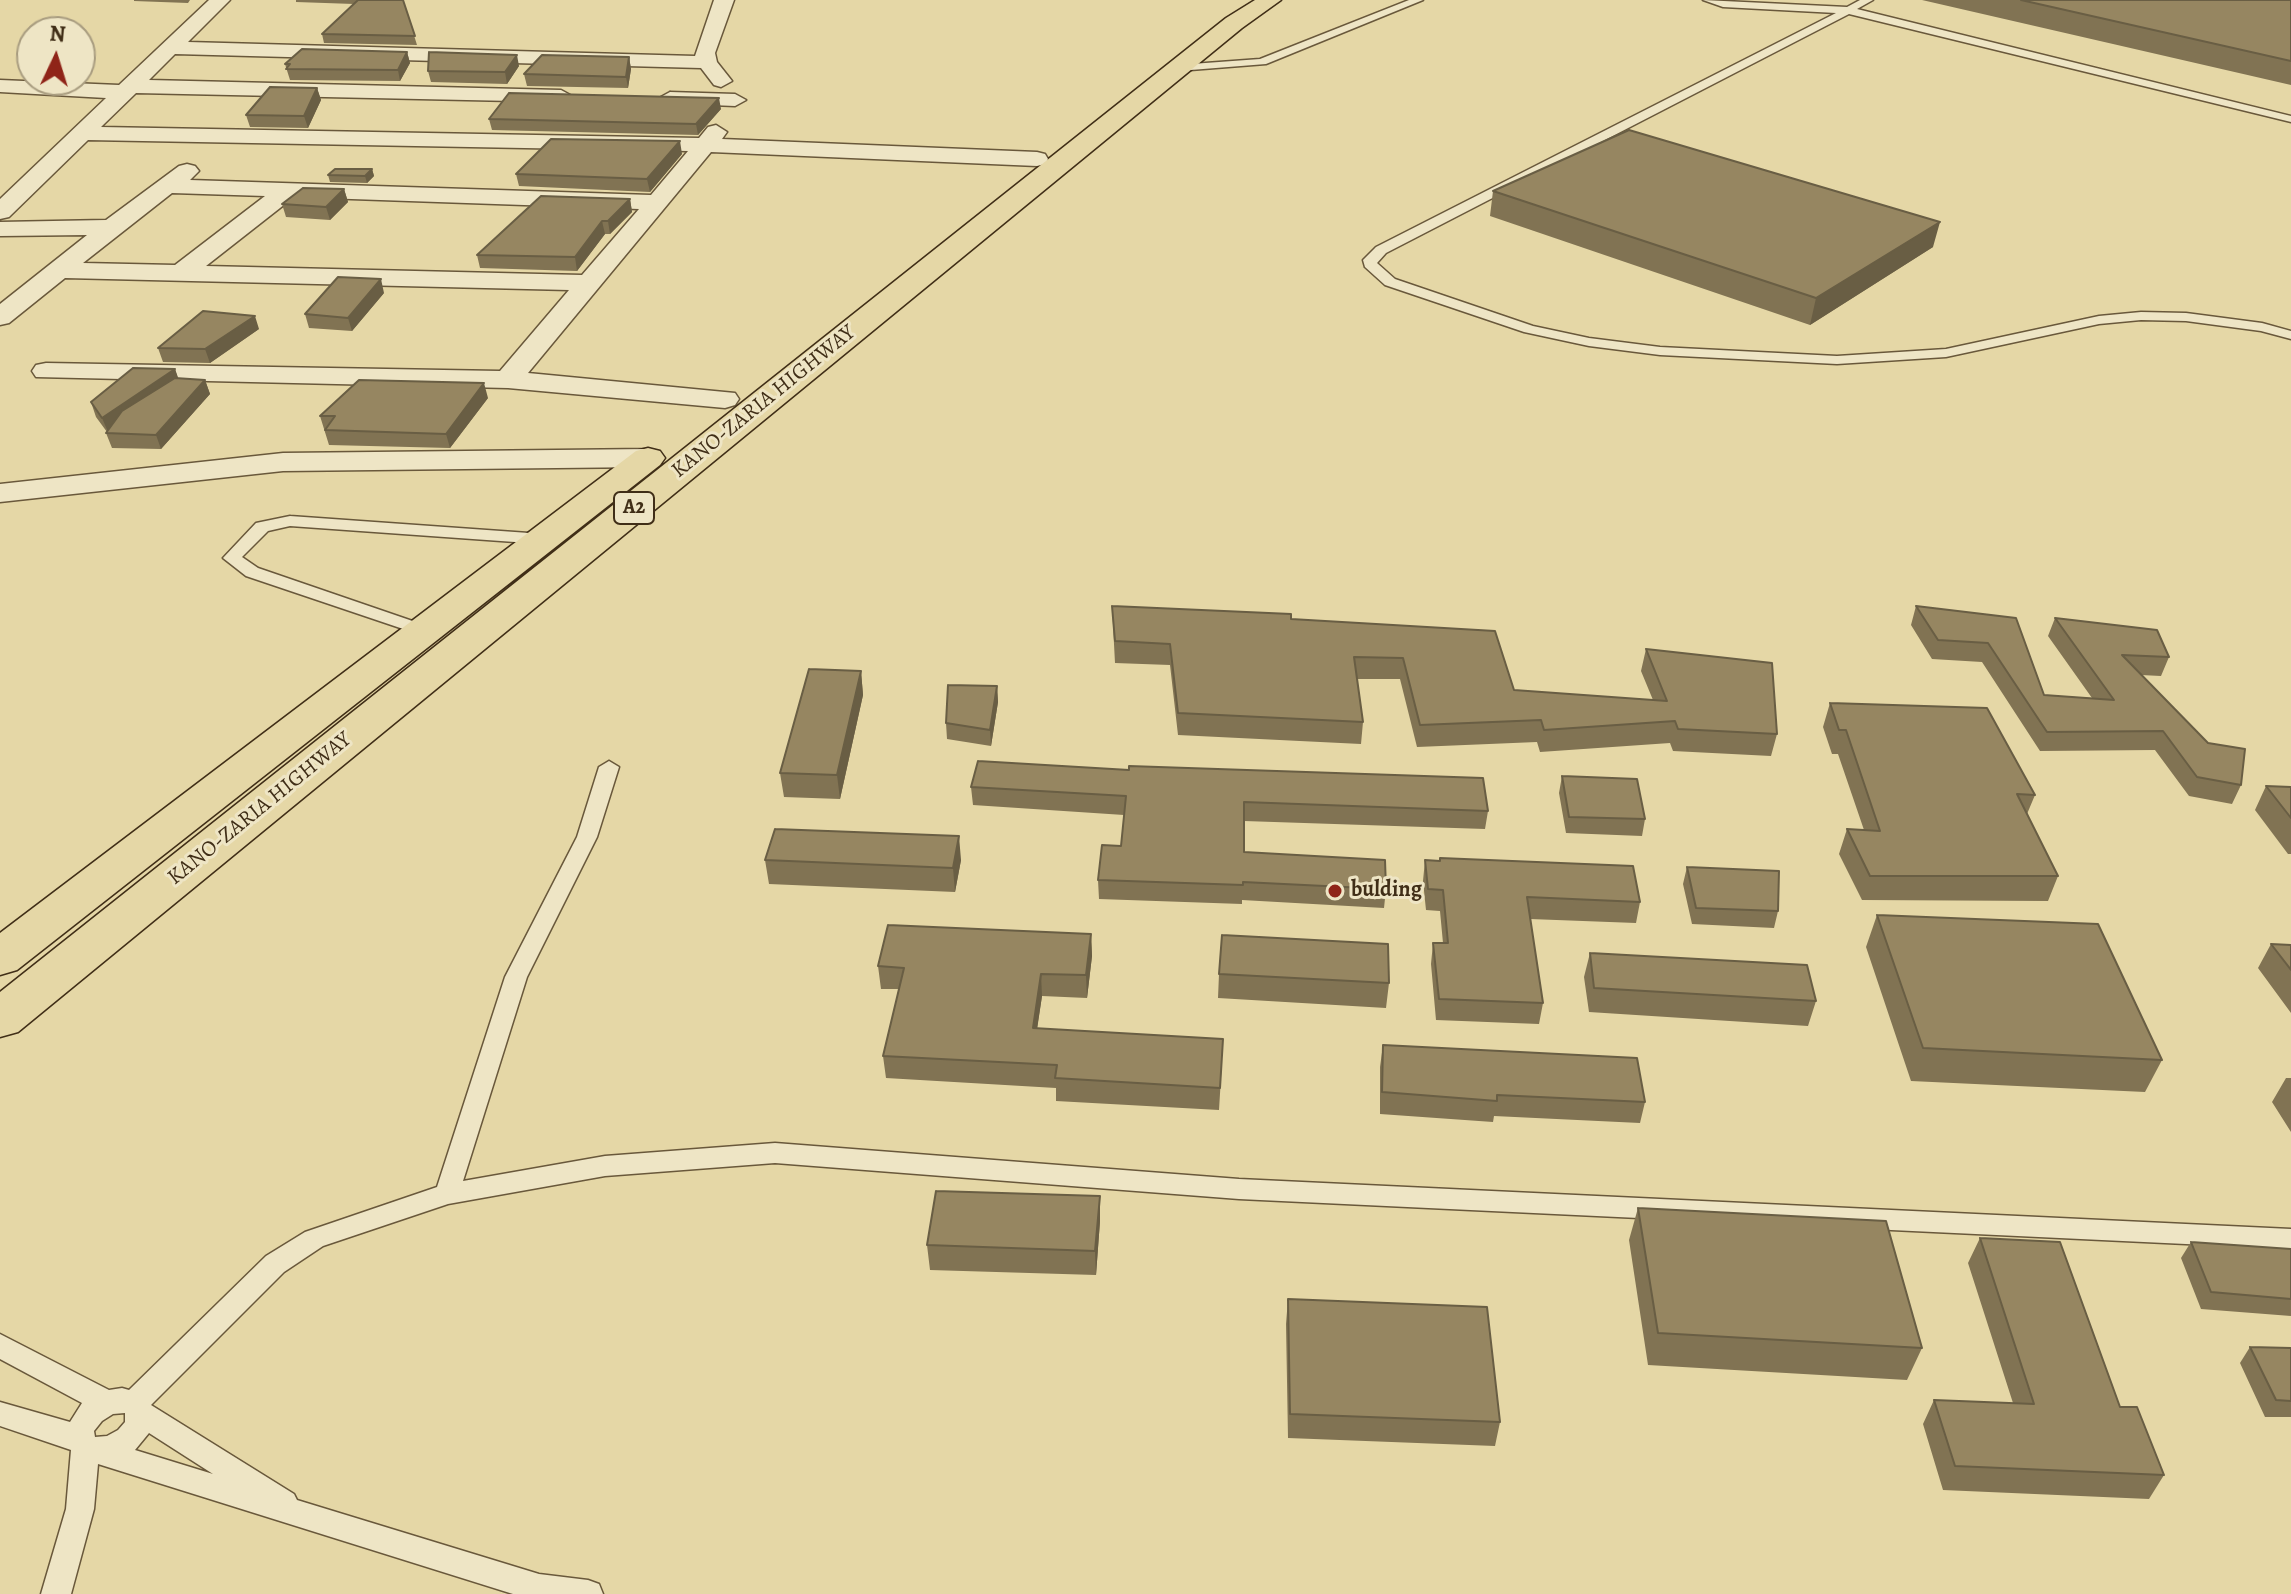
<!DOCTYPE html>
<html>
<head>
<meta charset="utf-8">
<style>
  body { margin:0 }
  #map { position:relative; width:2291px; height:1594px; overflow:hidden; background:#e5d7a6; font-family:Alegreya,serif }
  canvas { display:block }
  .north { position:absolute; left:16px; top:16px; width:80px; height:80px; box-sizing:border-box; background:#eee5c5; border:2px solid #a89c7f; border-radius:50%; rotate:4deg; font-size:22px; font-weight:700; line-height:32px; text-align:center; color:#402e17 }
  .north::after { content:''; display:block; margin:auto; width:28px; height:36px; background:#8f2418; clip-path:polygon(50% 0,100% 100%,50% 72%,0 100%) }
</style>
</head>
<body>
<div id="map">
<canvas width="2291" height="1594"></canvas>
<div class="north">N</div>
</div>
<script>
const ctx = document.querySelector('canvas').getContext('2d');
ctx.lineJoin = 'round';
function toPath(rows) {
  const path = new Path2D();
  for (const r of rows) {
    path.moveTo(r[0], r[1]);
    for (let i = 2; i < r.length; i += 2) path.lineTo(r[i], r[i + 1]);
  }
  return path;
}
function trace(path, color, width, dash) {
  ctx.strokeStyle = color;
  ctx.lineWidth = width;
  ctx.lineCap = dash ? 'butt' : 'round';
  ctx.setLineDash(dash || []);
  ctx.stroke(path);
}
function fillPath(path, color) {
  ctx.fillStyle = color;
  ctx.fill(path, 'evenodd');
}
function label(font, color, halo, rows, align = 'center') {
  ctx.font = font + ' Alegreya,serif';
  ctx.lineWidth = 6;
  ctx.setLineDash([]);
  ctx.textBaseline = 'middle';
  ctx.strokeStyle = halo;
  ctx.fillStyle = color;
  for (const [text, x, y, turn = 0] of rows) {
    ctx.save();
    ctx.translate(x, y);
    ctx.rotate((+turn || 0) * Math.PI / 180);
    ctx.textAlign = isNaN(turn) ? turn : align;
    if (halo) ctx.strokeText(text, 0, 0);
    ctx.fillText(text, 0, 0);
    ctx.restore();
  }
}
const service = toPath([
  [1409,0,1423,0,1266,64,1178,71,1173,68,1178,65,1260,59,1409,0],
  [1703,0,1847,7,1860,0,1873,0,1857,9,2291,116,2291,122,1849,14,1386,253,1377,263,1395,279,1533,326,1589,338,1660,347,1837,356,1946,349,2099,316,2141,312,2186,313,2262,323,2291,331,2291,339,2261,331,2186,321,2141,320,2099,324,1946,357,1837,364,1660,355,1589,346,1524,332,1385,285,1365,267,1363,260,1376,247,1836,13,1723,7,1703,0],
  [290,516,543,534,551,539,543,544,290,526,268,531,242,557,258,568,430,627,433,631,430,635,424,636,246,576,223,558,256,523,290,516],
  [609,761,619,767,597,837,527,977,463,1181,605,1156,775,1143,1239,1179,2291,1229,2291,1249,1239,1199,775,1163,605,1176,448,1204,323,1246,284,1272,151,1405,294,1494,297,1500,539,1574,588,1580,599,1584,603,1594,513,1594,98,1464,94,1509,71,1594,41,1594,66,1509,71,1450,0,1426,0,1402,70,1422,82,1403,0,1359,0,1334,109,1390,122,1388,129,1390,266,1256,305,1232,437,1187,505,977,577,837,599,767,609,761],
  [125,1413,125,1422,118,1430,107,1436,95,1437,94,1431,102,1421,113,1414,125,1413],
  [149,1433,213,1474,135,1450,149,1433]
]);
const minor = toPath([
  [209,0,230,0,188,42,695,56,714,0,734,0,715,53,717,62,732,81,721,87,714,85,701,68,175,54,149,80,561,90,572,96,561,102,136,93,101,127,699,138,708,127,716,125,727,132,722,139,1037,152,1045,154,1048,159,1045,164,1037,166,711,152,528,373,735,393,739,399,735,405,725,408,508,388,36,377,32,371,36,365,46,363,500,371,569,290,65,278,9,323,0,325,0,304,87,235,0,236,0,222,106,220,179,166,187,164,195,166,199,171,190,180,651,195,688,151,88,140,9,217,0,219,0,199,106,98,0,92,0,80,119,85,209,0],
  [172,193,265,196,175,265,83,263,172,193],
  [294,197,639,209,582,275,206,266,294,197],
  [670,92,735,94,746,100,735,106,662,103,659,98,670,92],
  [648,449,659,452,663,458,659,464,648,467,283,471,0,502,0,484,283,453,648,449]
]);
const trunk = toPath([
  [1255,0,1281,0,1242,28,18,1032,0,1037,0,992,1226,18,1255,0],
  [648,448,660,451,665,458,660,465,17,970,0,975,0,933,636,451,648,448]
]);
trace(service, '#69583b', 3);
trace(minor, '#69583b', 3);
trace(trunk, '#402e17', 3);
fillPath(service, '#eee5c5');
fillPath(minor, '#eee5c5');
fillPath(trunk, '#e5d7a6');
fillPath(toPath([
  [134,0,190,0,188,3,134,1],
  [296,0,403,0,417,45,324,43,322,34,354,4,296,2],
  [1922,0,2291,0,2291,85],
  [407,52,410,63,400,81,290,80,285,64],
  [629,57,631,69,628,88,527,86,524,74],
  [519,66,507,84,431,82,428,71],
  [317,88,321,100,308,128,250,127,246,115],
  [721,109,698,135,492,130,489,119],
  [682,154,650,192,519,186,516,174],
  [372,169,374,176,367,183,330,182,328,175],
  [344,189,348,202,330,220,286,217,282,204],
  [1493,191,1933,247,1810,325,1490,216],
  [630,199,632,212,610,234,605,234,577,271,480,268,477,255],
  [384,293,352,331,309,328,305,314],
  [259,329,210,363,163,362,158,348],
  [175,369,178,379,205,380,210,394,161,449,112,448,106,433,107,432,96,417,91,402],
  [488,398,450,448,329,445,320,416],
  [1112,606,1291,619,1514,690,1653,700,1641,671,1646,649,1777,734,1771,756,1673,751,1670,743,1540,752,1537,742,1417,747,1400,679,1357,679,1363,722,1361,744,1178,735,1170,665,1115,663],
  [1916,606,2016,618,2044,695,2092,698,2048,636,2055,618,2169,657,2161,676,2141,675,2241,785,2232,804,2189,796,2155,750,2040,751,1982,662,1932,659,1911,625],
  [861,671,863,695,840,799,784,797,780,773],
  [997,686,998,702,991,746,947,739,946,723],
  [1830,703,2035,795,2027,814,2058,876,2048,901,1862,900,1839,854,1847,829,1864,830,1838,754,1832,754,1823,727],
  [1562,776,1645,819,1642,836,1566,833,1559,793],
  [2266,786,2291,787,2291,854,2288,854,2255,810],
  [971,787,1488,811,1485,829,1244,821,1244,852,1386,889,1384,908,1242,900,1242,904,1099,899,1098,880,1121,846,1124,815,973,805],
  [765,860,961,860,955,892,769,884],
  [1425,860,1640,902,1636,923,1530,919,1543,1003,1539,1024,1436,1020,1431,964,1433,943,1443,943,1440,911,1426,910,1423,881],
  [1687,867,1778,911,1774,928,1692,924,1683,884],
  [1877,915,2162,1060,2145,1092,1911,1081,1866,947],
  [1091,934,1092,956,1087,998,1042,996,1037,1028,1222,1061,1219,1110,1056,1101,1056,1088,886,1078,883,1056,899,989,881,989,878,966],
  [2271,944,2291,945,2291,1013,2258,968],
  [1590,953,1816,1001,1808,1026,1589,1012,1584,977],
  [1219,974,1389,983,1386,1008,1218,998],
  [1383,1045,1645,1102,1640,1123,1494,1116,1493,1122,1380,1114,1380,1067],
  [2286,1078,2291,1078,2291,1132,2272,1102],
  [1638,1208,1922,1348,1907,1380,1648,1365,1629,1240],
  [1100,1221,1096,1275,930,1270,927,1245],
  [1980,1238,2120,1407,2164,1475,2149,1499,1943,1490,1923,1424,1934,1400,2013,1403,1968,1263],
  [2191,1242,2291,1249,2291,1316,2201,1309,2181,1258],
  [1288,1299,1500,1422,1495,1446,1288,1438,1286,1324],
  [2250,1347,2291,1348,2291,1417,2265,1417,2240,1363]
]), '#817353');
fillPath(toPath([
  [407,52,410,63,400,81,398,70],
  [517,55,519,66,507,84,505,72],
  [629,57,631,69,628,88,626,77],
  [317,88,321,100,308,128,304,116],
  [719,98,721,109,698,135,696,124],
  [680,141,682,154,650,192,647,179],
  [372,169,374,176,367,183,365,176],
  [344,189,348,202,330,220,326,207],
  [630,199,632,212,610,234,608,221],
  [602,221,605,234,577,271,575,257],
  [1940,222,1933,247,1810,325,1816,298],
  [381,279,384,293,352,331,348,318],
  [255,316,259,329,210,363,205,349],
  [175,369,180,383,108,432,102,418],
  [205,380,210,394,161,449,156,435],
  [484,383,488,398,450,448,446,434],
  [861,671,863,695,840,799,837,775],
  [997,686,998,702,991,746,990,730],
  [959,836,961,860,955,892,953,868],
  [1091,934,1092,956,1087,998,1086,975],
  [1041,974,1042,996,1034,1050,1033,1028],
  [1100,1196,1100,1221,1096,1275,1095,1251]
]), '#695e44');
const building = toPath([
  [358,0,403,0,415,36,322,34,358,0],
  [2021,0,2291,0,2291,61,2021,0],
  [302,49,407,52,398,70,286,69,290,64,285,64,302,49],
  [429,52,517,55,505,72,428,71,429,52],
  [542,55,629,57,626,77,524,74,542,55],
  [270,87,317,88,304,116,246,115,270,87],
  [509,93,719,98,696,124,489,119,509,93],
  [1629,130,1940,222,1816,298,1493,191,1629,130],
  [551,139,680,141,647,179,516,174,551,139],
  [335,169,372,169,365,176,328,175,335,169],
  [303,188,344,189,326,207,282,204,303,188],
  [541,196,630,199,608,221,602,221,575,257,477,255,541,196],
  [338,277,381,279,348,318,305,314,338,277],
  [203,311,255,316,205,349,158,348,203,311],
  [133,368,175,369,102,418,91,402,133,368],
  [175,378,205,380,156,435,106,433,122,411,175,378],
  [359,380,484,383,446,434,325,430,335,416,320,416,359,380],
  [1112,606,1291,614,1291,619,1495,631,1514,690,1667,701,1646,649,1772,663,1777,734,1678,729,1675,721,1544,730,1541,720,1420,725,1403,658,1354,657,1363,722,1178,713,1170,644,1115,641,1112,606],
  [1916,606,2016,618,2044,695,2114,700,2055,618,2157,630,2169,657,2122,655,2208,743,2245,749,2241,785,2197,777,2163,731,2047,732,1988,643,1938,640,1916,606],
  [809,669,861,671,837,775,780,773,809,669],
  [948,685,997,686,990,730,946,723,948,685],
  [1830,703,1987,708,2035,795,2017,794,2058,876,1870,876,1847,829,1880,831,1846,730,1839,730,1830,703],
  [978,761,1129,770,1129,766,1483,778,1488,811,1244,802,1244,852,1385,860,1386,889,1243,882,1243,885,1098,880,1102,845,1121,846,1126,796,971,787,978,761],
  [1562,776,1637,779,1645,819,1569,817,1562,776],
  [2266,786,2291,787,2291,818,2266,786],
  [775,829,959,836,953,868,765,860,775,829],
  [1440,858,1633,866,1640,902,1527,897,1543,1003,1439,999,1433,943,1448,943,1443,890,1428,889,1425,860,1440,861,1440,858],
  [1687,867,1779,871,1778,911,1696,908,1687,867],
  [1877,915,2098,924,2162,1060,1923,1048,1877,915],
  [888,925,1091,934,1086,975,1041,974,1033,1028,1223,1039,1220,1088,1055,1078,1057,1065,883,1056,904,968,878,966,888,925],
  [1222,935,1388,944,1389,983,1219,974,1222,935],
  [2271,944,2291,945,2291,970,2271,944],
  [1590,953,1807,965,1816,1001,1594,988,1590,953],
  [1383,1045,1637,1058,1645,1102,1497,1095,1497,1101,1382,1092,1383,1045],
  [936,1191,1100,1196,1095,1251,927,1245,936,1191],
  [1638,1208,1886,1221,1922,1348,1658,1333,1638,1208],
  [1980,1238,2060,1242,2120,1407,2137,1407,2164,1475,1955,1466,1934,1400,2034,1404,1980,1238],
  [2191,1242,2291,1249,2291,1299,2211,1292,2191,1242],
  [1288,1299,1487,1307,1500,1422,1290,1414,1288,1299],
  [2250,1347,2291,1348,2291,1401,2276,1400,2250,1347]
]);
fillPath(building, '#968661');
trace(building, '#695e44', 2);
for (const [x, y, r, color] of [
  [1335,891,8,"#8f2418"]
]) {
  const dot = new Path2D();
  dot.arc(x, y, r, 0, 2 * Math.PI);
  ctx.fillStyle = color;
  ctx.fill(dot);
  trace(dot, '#eee5c5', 3);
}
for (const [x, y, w] of [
  [634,508,40]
]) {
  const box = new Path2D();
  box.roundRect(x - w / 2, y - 16, w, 32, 6);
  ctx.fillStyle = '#eee5c5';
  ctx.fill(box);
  trace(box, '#402e17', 2);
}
label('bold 20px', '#402e17', null, [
  ["A2",634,508]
]);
label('22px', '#402e17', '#eee5c5', [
  ["KANO-ZARIA HIGHWAY",764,402,-39],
  ["KANO-ZARIA HIGHWAY",260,809,-39]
]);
label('bold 22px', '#402e17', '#eee5c5', [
  ["bulding",1351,891]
], 'left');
</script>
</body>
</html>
